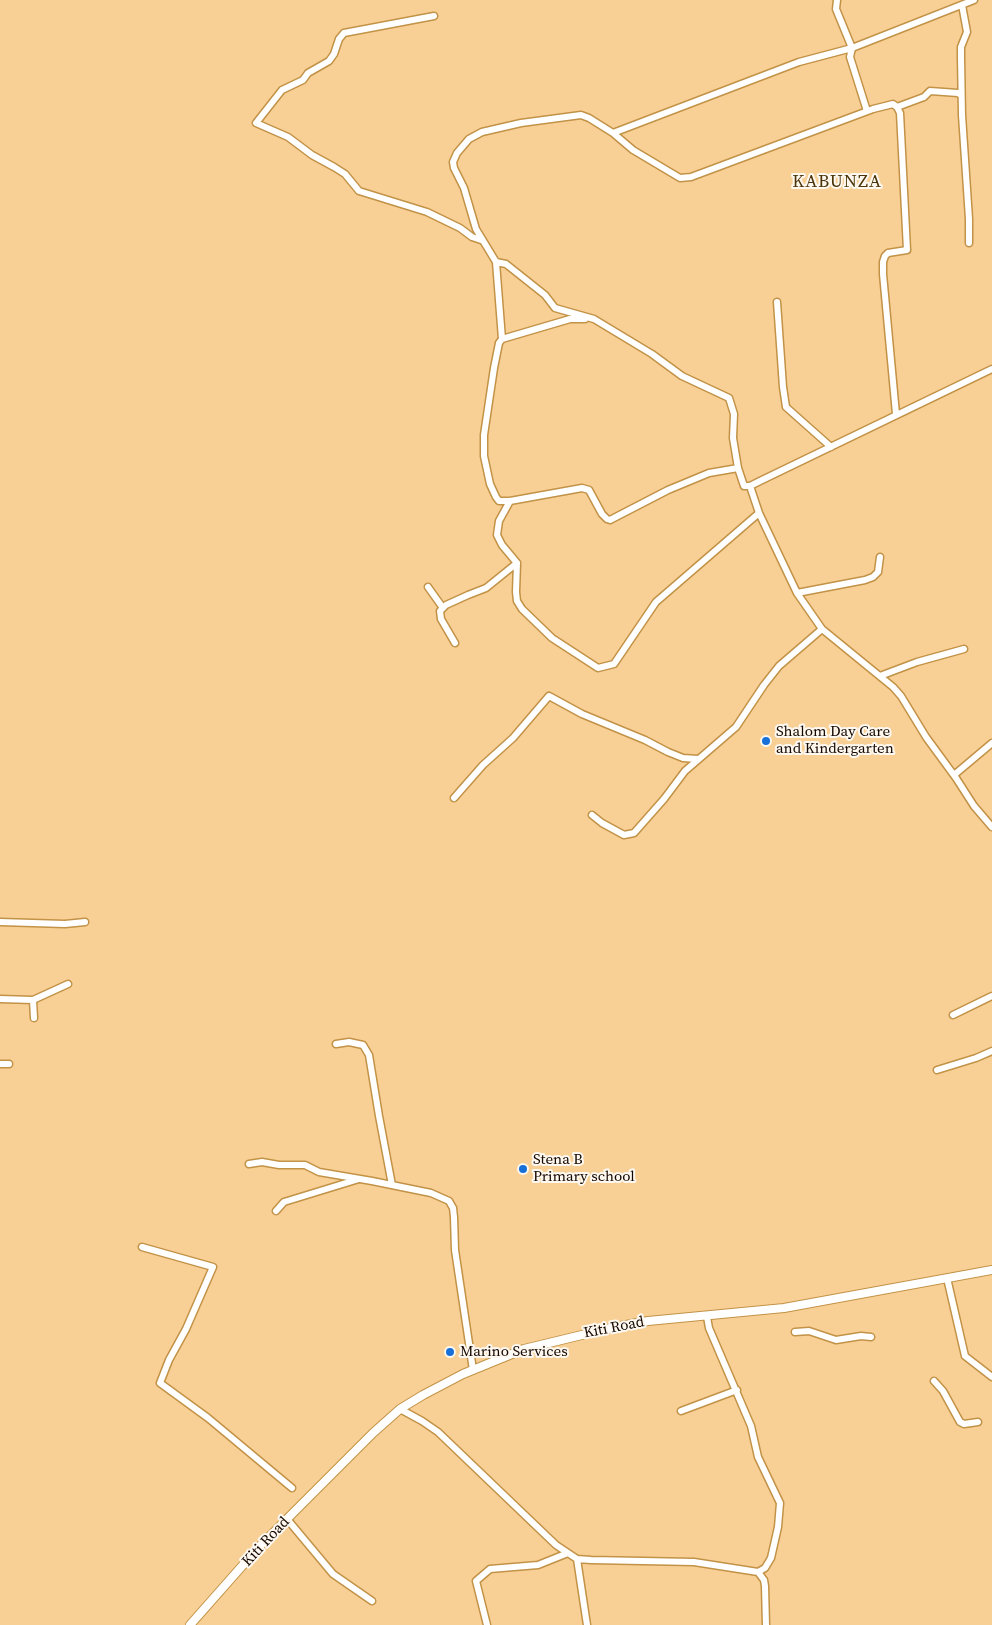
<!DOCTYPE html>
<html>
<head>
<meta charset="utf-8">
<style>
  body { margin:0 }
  canvas { display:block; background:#f8d096 }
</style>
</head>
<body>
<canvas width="992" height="1625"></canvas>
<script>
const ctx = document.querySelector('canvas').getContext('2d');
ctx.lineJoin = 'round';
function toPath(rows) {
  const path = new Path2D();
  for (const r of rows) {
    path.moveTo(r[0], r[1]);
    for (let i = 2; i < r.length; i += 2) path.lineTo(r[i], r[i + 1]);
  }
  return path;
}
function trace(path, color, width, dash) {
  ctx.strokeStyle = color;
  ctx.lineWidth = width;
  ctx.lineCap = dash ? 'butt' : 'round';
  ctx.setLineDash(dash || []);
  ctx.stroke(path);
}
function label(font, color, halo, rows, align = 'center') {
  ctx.font = font + ' "Source Serif 4",serif';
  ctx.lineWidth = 4;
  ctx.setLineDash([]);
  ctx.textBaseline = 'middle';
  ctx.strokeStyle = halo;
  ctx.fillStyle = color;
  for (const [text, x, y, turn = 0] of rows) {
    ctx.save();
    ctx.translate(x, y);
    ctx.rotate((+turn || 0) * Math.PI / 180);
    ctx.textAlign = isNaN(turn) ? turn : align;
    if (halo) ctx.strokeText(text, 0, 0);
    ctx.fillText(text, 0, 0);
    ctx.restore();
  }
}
const minor = toPath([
  [837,0,836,9,852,48,850,57,867,111],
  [962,5,967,32,961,47,961,58,962,115,969,219,969,243],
  [434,16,344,33,339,39,334,54,329,61,308,73,303,80,282,90,256,123,288,137,312,155,334,167,345,174,359,191,427,212,460,228,472,237,481,240],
  [897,107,924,97,930,91,958,93,961,95],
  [613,133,799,62,852,48,974,0],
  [496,262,502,339,499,343,494,368,484,435,484,456,490,484,496,497,499,501,510,501,582,488,589,490,602,514,607,519,610,520,668,490,709,473,738,468],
  [777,302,783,387,786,407,831,447],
  [502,339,570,319,585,319],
  [896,414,883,274,883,262,885,256,888,253,907,250,900,113,897,107,893,104,873,109,691,177,680,178,633,150,613,133,589,118,581,115,521,123,482,132,469,139,457,153,453,162,454,168,464,188,476,229,496,262,506,264,545,295,555,308,594,319,652,354,682,376,729,398,734,414,733,438,738,468,744,486,750,486,760,481,992,369],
  [750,486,759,513,797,593,822,629,893,687,901,696,926,737,956,778,974,806,992,827],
  [510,501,499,521,497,535,502,545,517,563,516,592,517,601,522,609,552,638,598,668,614,664,656,602,759,513],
  [428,587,443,608],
  [797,593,865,580,873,577,878,572,880,557],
  [455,643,441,619,440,611,446,605,468,595,486,588,517,563],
  [880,676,917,662,964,649],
  [954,775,992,743],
  [454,798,483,765,513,738,549,696,582,714,645,740,668,752,683,758,698,759],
  [592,815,602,823,624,835,634,833,664,799,685,771,736,727,764,685,779,666,822,629],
  [0,922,65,924,85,922],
  [0,999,33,1000,34,1018],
  [33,1000,68,984],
  [953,1015,992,996],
  [336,1044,349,1042,363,1045,369,1055,379,1116,392,1185],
  [0,1064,9,1064],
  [937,1070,976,1058,992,1051],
  [249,1164,262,1162,279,1165,305,1165,319,1172,372,1181,431,1193,449,1201,453,1208,454,1217,455,1250,473,1370],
  [276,1211,284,1202,359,1179],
  [142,1247,213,1267,186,1329,169,1360,160,1383,208,1418,292,1488],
  [947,1278,965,1356,992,1377],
  [707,1317,709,1328,751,1426,758,1457,780,1503,778,1527,771,1558,765,1568,758,1572],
  [795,1332,809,1331,836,1340,861,1336,871,1337],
  [934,1381,943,1391,960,1422,964,1424,978,1422],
  [400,1409,422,1421,438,1432,556,1545,577,1559,591,1560,694,1562,758,1572,764,1580,765,1586,766,1625],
  [681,1411,737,1390],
  [287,1519,333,1574,372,1601],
  [577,1559,587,1625],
  [487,1625,476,1581,490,1569,538,1565,568,1553]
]);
const tertiary = toPath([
  [190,1625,258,1548,373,1433,400,1409,423,1395,463,1374,524,1349,615,1327,648,1321,784,1308,992,1270]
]);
trace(minor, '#c29246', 9);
trace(tertiary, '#c29246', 10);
trace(minor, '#fff', 6);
trace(tertiary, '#fff', 8);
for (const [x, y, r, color] of [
  [766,741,5,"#176fd8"],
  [523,1169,5,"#176fd8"],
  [450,1352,5,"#176fd8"]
]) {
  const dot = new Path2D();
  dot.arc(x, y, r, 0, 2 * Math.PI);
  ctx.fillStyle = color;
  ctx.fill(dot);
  trace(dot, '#fdf8f0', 2);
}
label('15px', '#160800', '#fdf8f0', [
  ["Shalom Day Care",776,732],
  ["and Kindergarten",776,749],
  ["Stena B",533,1160],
  ["Primary school",533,1177],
  ["Marino Services",460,1352]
], 'left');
label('15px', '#160800', '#fdf8f0', [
  ["Kiti Road",614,1328,-11],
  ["Kiti Road",266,1542,-47]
]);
ctx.letterSpacing = '1px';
label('18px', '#4d350a', '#fdf8f0', [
  ["KABUNZA",837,182]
]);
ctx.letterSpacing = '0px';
</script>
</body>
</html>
